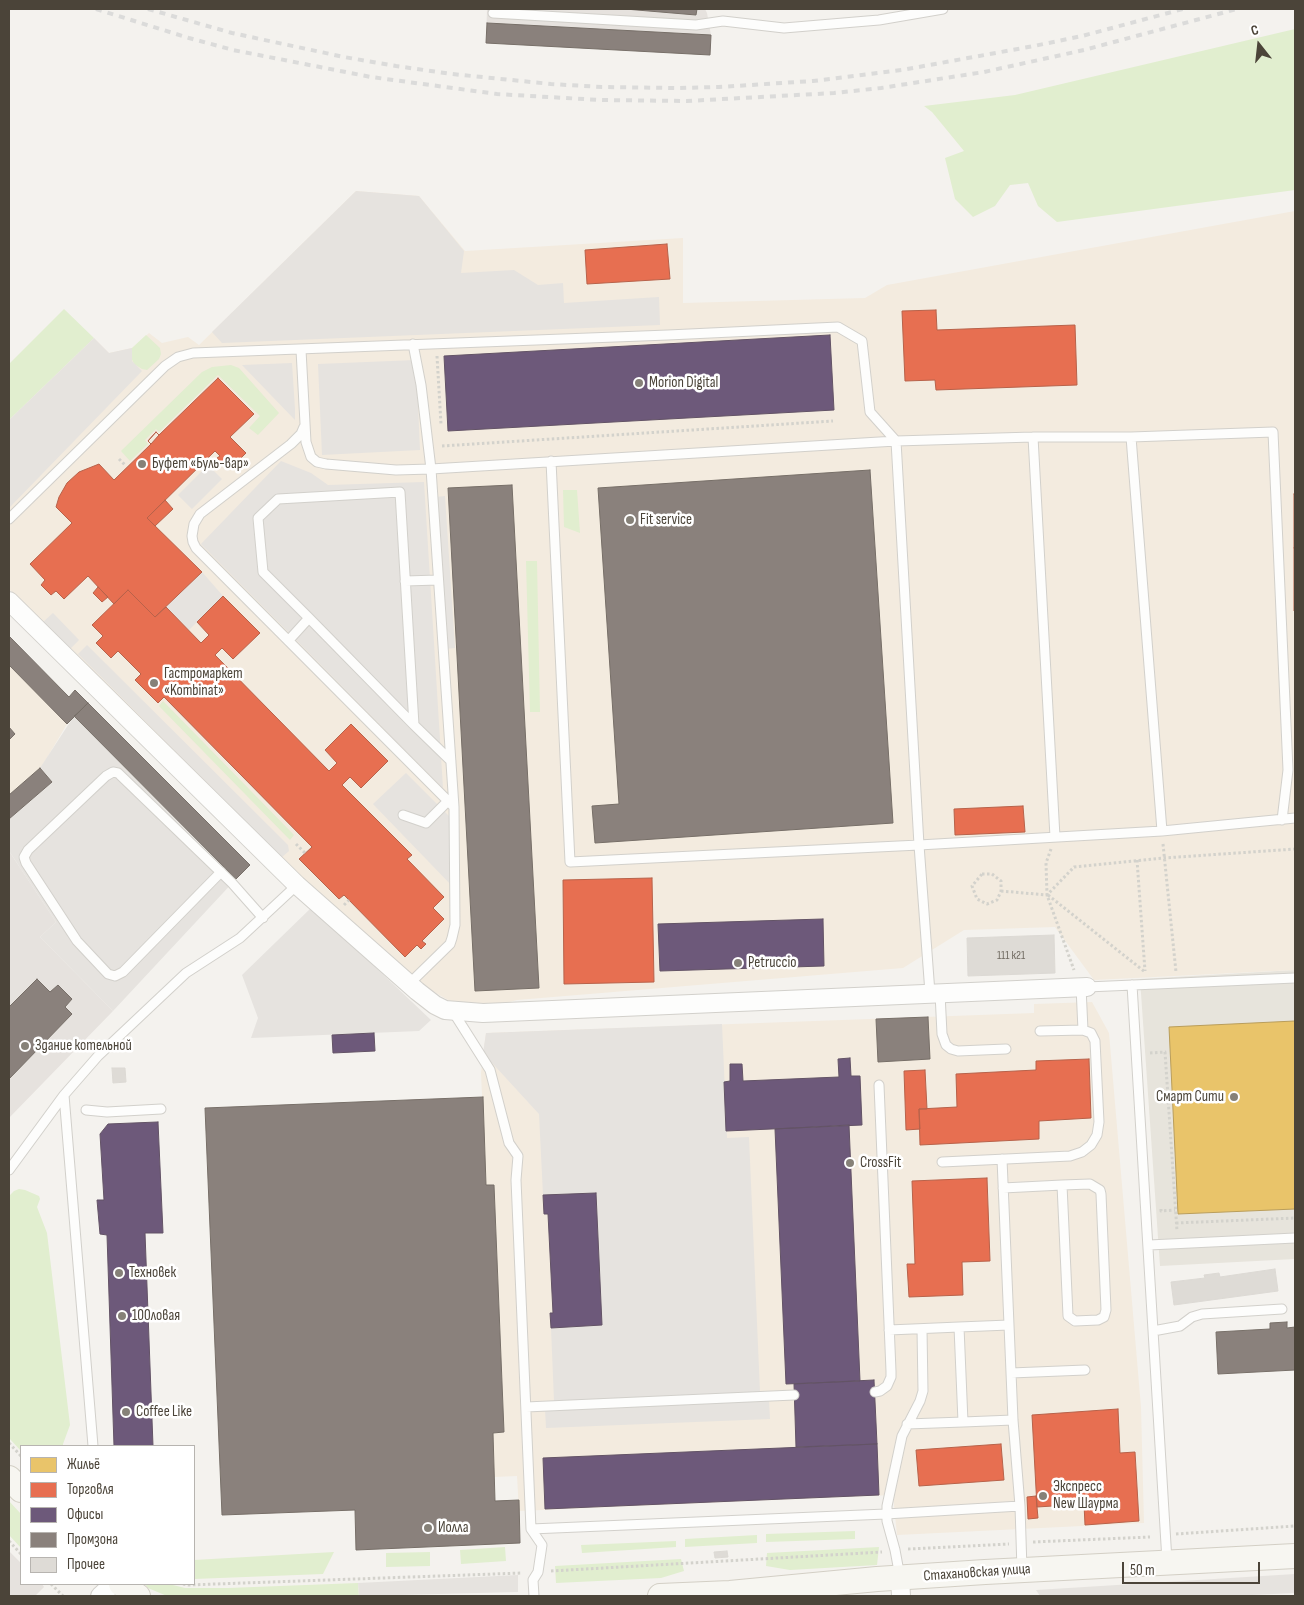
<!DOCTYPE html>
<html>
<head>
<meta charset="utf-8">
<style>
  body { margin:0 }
  #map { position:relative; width:1304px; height:1605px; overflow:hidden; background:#f4f2ee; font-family:"Sofia Sans Condensed",sans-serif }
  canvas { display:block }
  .frame { position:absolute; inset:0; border:10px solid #4b4439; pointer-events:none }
  .legend { position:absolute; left:20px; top:1445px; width:175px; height:140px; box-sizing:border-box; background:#fff; border:1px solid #b7b4b0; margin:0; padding:6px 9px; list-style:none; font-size:15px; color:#4b4439 }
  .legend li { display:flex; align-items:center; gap:10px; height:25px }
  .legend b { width:25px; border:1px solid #b7b4b0 }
  .north { position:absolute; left:1234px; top:20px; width:50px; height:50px; -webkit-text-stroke:4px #fff; paint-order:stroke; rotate:344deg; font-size:14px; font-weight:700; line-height:20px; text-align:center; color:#4b4439 }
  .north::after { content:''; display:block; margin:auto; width:18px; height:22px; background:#4b4439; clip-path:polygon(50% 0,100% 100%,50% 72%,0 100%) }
  .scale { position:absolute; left:1122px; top:1562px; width:138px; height:22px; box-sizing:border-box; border:2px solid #4b4439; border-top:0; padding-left:6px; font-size:15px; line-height:18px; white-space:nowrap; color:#4b4439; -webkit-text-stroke:4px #fff; paint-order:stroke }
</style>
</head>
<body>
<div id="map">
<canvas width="1304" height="1605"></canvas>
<div class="frame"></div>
<ul class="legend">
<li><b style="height:14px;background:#e9c46a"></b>Жильё</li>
<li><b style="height:14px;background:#e76f51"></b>Торговля</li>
<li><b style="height:14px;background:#6d597a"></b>Офисы</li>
<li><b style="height:14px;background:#8a817c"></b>Промзона</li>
<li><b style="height:14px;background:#dedbd6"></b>Прочее</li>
</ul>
<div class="north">С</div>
<div class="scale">50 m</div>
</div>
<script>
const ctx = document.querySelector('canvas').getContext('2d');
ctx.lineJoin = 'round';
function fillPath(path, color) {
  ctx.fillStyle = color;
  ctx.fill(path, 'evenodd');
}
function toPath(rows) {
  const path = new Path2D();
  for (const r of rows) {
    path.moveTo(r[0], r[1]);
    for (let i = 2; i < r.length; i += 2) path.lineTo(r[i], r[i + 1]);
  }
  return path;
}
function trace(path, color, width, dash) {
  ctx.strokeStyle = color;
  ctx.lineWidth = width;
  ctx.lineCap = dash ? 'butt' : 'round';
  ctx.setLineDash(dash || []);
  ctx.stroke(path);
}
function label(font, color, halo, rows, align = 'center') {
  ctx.font = font + ' "Sofia Sans Condensed",sans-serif';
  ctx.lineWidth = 5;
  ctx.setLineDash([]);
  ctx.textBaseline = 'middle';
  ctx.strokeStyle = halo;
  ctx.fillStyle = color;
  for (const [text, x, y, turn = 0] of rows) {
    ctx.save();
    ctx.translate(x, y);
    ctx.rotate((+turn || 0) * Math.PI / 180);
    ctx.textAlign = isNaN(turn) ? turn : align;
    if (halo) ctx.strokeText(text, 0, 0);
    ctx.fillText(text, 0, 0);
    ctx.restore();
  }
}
fillPath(toPath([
  [1295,970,1295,1259,1160,1266,1140,979]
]), '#e7e4dc');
fillPath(toPath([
  [356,191,419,196,465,251,683,238,683,303,865,298,887,285,1295,211,1295,970,1094,980,1055,927,964,930,903,968,517,1000,476,1011,448,1000,427,988,315,894,209,791,9,589,9,420,94,338,109,353,132,348,149,333,162,343,188,337,199,345],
  [9,665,67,724,41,768,52,782,9,819],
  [1092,1002,1109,1033,1141,1407,1144,1523,897,1535,893,1495,519,1511,517,1476,494,1477,493,1433,504,1432,494,1185,486,1185,481,1073,486,1033,1034,1013,1034,1004]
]), '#f3ebdf');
fillPath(toPath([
  [487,9,705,9,707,13,711,35,710,55,486,43],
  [9,851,56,922,40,937,113,1011,9,1118],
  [9,1551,21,1563,21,1584,42,1584,44,1587,35,1596,9,1596]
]), '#e6e2de');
fillPath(toPath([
  [1295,29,1295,190,1057,222,1038,206,1028,183,1010,185,995,206,973,217,955,199,945,158,964,151,932,112,924,106,1015,95],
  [64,309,94,338,9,420,9,364],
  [146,335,160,348,161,354,159,359,147,370,142,369,134,364,131,357,132,348],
  [231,365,239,368,279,413,258,435,249,428,260,416,218,375,159,432,156,429,145,440,148,444,130,461,121,451,202,372,212,367],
  [563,490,577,490,580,533,564,527],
  [526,561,537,561,540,712,530,712],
  [163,701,294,835,290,840,159,706],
  [19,1189,25,1190,39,1196,40,1199,37,1207,47,1233,70,1425,63,1444,63,1446,21,1446,21,1451,9,1438,9,1196,14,1191],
  [9,1501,21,1514,21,1548,9,1535],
  [855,1531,855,1539,766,1542,766,1534],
  [757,1535,757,1543,685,1547,685,1539],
  [676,1541,676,1547,582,1553,581,1545],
  [505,1547,506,1561,461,1564,460,1550],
  [879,1547,877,1565,790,1570,766,1566,767,1553],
  [334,1552,323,1574,194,1579,194,1560],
  [430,1552,430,1566,386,1567,386,1553],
  [681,1559,684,1571,661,1578,556,1583,555,1566],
  [358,1583,359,1596,167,1596,148,1588,145,1584,169,1584,185,1588,228,1588]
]), '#e1eecf');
fillPath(toPath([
  [356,191,419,196,464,251,461,273,514,270,538,285,563,283,564,303,659,297,660,325,222,343,212,332],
  [94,338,109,353,132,348,132,361,142,371,9,508,9,420],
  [416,360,420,450,322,455,318,364],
  [292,363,295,409,295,420,242,365],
  [281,461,311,473,328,485,424,482,443,788,201,544],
  [208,465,222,479,192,509,178,495],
  [445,496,455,648,445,649,436,497],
  [202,572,223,596,189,630,166,607],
  [53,613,79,640,69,650,42,623],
  [87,645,288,845,289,851,282,857,78,654],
  [74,716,236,879,113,1011,40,937,56,922,9,851,9,819,52,782,40,768],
  [406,773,449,816,455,889,373,804],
  [312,907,431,1020,419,1031,251,1038,258,1018,242,975],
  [722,1024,727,1138,749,1137,760,1392,554,1401,551,1328,602,1325,596,1193,543,1195,539,1114,483,1053,486,1033],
  [769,1400,770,1419,546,1428,545,1409],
  [1295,1574,1295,1593,1231,1596,1040,1596,1036,1590],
  [518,1575,518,1592,359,1596,358,1583]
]), '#e6e3df');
const homes = toPath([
  [1295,1021,1295,1209,1178,1214,1169,1027,1295,1021]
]);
fillPath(homes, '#e9c46a');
trace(homes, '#ba9e5b', 1);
const shops = toPath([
  [667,244,670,279,587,284,585,250,667,244],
  [936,310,937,330,1075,325,1077,385,936,390,935,380,905,381,902,311,936,310],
  [218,378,254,414,230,437,246,453,229,470,217,458,220,456,215,451,147,518,202,572,155,617,128,590,114,604,88,576,64,599,56,591,51,595,41,585,45,580,30,564,72,523,56,507,59,497,67,483,79,472,99,464,114,480,151,444,148,441,156,432,159,435,218,378],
  [156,432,159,435,151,444,148,441,156,432],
  [1294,494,1295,494,1295,548,1294,548,1294,494],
  [165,500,173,509,155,526,147,518,165,500],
  [1294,548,1295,548,1295,611,1294,611,1294,548],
  [98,587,108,597,102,602,93,593,98,587],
  [128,590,155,617,166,607,201,643,209,635,197,622,223,596,260,633,233,659,222,648,215,655,329,771,337,763,325,750,351,724,388,761,361,788,350,777,342,785,412,855,407,859,444,897,433,908,444,919,422,941,426,944,421,949,417,945,405,957,344,895,339,899,299,859,312,847,164,697,158,703,135,680,141,674,118,651,111,658,96,643,103,636,92,625,128,590],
  [1023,806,1025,832,955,835,954,809,1023,806],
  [652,878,654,982,564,984,563,880,652,878],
  [1089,1059,1091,1118,1039,1121,1039,1139,920,1145,919,1109,957,1107,956,1074,1036,1070,1036,1061,1089,1059],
  [925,1070,927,1109,919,1109,920,1129,906,1130,904,1071,925,1070],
  [987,1178,990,1261,962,1262,963,1295,909,1297,907,1264,915,1264,912,1181,987,1178],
  [1118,1409,1120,1453,1135,1452,1139,1521,1085,1525,1084,1504,1037,1507,1032,1415,1118,1409],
  [1001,1444,1004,1480,919,1486,916,1450,1001,1444],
  [1036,1496,1038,1518,1028,1519,1027,1497,1036,1496]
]);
fillPath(shops, '#e76f51');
trace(shops, '#b8624a', 1);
const offices = toPath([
  [830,335,834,410,448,431,444,356,830,335],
  [823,919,824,966,660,971,658,924,823,919],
  [374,1033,375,1051,333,1053,332,1035,374,1033],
  [850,1058,851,1076,860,1076,862,1125,726,1131,724,1082,730,1081,730,1064,742,1064,743,1081,839,1077,838,1059,850,1058],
  [158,1122,163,1233,145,1233,153,1446,114,1446,107,1235,100,1234,97,1200,104,1200,100,1134,108,1124,158,1122],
  [849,1125,860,1381,786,1384,775,1129,849,1125],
  [596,1193,602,1325,551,1328,550,1313,553,1313,548,1214,544,1214,543,1195,596,1193],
  [874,1380,877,1444,796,1447,794,1384,874,1380],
  [877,1444,879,1495,545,1509,543,1458,877,1444]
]);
fillPath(offices, '#6d597a');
trace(offices, '#635366', 1);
const industry = toPath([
  [625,9,697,9,696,15,625,9],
  [487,23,711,35,710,55,486,43,487,23],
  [870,470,893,823,595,843,592,806,619,804,598,488,870,470],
  [512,485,539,988,475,991,448,488,512,485],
  [9,636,69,697,75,690,88,703,67,724,9,665,9,636],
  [88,703,250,865,236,879,74,716,88,703],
  [9,727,15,734,9,740,9,727],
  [40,768,52,782,9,819,9,795,40,768],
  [37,979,50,992,58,985,72,999,65,1007,72,1014,9,1079,9,1007,37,979],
  [928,1017,930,1059,878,1062,876,1019,928,1017],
  [483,1097,486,1185,494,1185,504,1432,493,1433,495,1501,519,1500,520,1543,356,1550,355,1510,222,1515,205,1108,483,1097],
  [1287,1322,1287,1328,1295,1327,1295,1370,1218,1374,1216,1332,1270,1329,1270,1323,1287,1322]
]);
fillPath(industry, '#8a817c');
trace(industry, '#776f68', 1);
const building = toPath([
  [1054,935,1055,973,968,976,967,938,1054,935],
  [112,1068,125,1068,126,1082,113,1083,112,1068],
  [1275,1269,1278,1291,1174,1305,1171,1282,1205,1278,1204,1275,1219,1273,1220,1277,1275,1269],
  [727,1551,728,1557,715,1558,714,1552,727,1551]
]);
fillPath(building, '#dedbd6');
trace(building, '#dcd9d4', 1);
const lane = toPath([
  [493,13,696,25,723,21,784,28,879,20,943,9],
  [301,350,306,442,311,457,317,462,326,464,396,470,431,469,896,441,1033,437,1131,437,1162,831],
  [304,427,301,434,291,444,200,514,194,524,192,536,193,542,196,548,454,807],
  [1033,437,1055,837],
  [1131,437,1273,432,1288,770,1282,820],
  [9,519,165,366,178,357,193,353,668,335,838,327,862,341,870,412,896,441,919,845,570,862,551,461],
  [405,581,438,580],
  [289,640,309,618],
  [414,725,400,492,278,499,258,518,263,572,309,618,414,725,451,761],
  [403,815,426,823,448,801],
  [221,872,123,972,115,976,108,974,77,941,26,863,24,857,28,850,106,776,113,772,118,773,232,883,263,918],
  [409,984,450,944,452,938,455,925,454,807,431,469,421,385,413,344],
  [1132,985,1167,1561],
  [1087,987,1295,978],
  [930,993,919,845,1162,831,1295,818],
  [940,993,942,1034,946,1045,951,1049,958,1051,1006,1049],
  [452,1010,490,1070,509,1143,518,1156,516,1180,531,1529,542,1545,538,1572,533,1580,534,1596],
  [1040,1031,1083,1030,1081,987],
  [64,1095,93,1446],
  [86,1110,107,1112,161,1109],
  [1002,1159,1013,1420,1020,1506,1022,1570],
  [942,1162,1070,1156,1082,1152,1091,1145,1097,1135,1099,1122,1095,1041,1091,1033,1083,1030],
  [9,1170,64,1095,98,1056,186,973,240,938,297,885],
  [1003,1188,1062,1185,1090,1184,1100,1190,1101,1194,1106,1310,1104,1317,1098,1320,1075,1321,1068,1316,1062,1185],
  [1149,1245,1295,1238],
  [959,1327,1009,1325],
  [889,1330,959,1327,963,1422,1013,1420],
  [1153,1331,1180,1326,1192,1317,1202,1314,1282,1309],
  [1011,1373,1085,1370],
  [875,1392,880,1391,887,1386,891,1377,891,1371,879,1085],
  [526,1407,794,1395],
  [907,1424,963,1422],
  [531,1529,886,1514,1020,1506],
  [900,1577,895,1550,887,1521,887,1506,902,1436,920,1401,923,1391,922,1329]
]);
const street = toPath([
  [9,601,297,885,417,991,435,1005,445,1010,483,1013,1087,987],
  [900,1578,901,1596],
  [100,1596,113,1584]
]);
const secondary = toPath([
  [9,1478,21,1490],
  [121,1584,138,1596],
  [660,1596,730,1593,877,1579,985,1572,1295,1556]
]);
trace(lane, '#d2d0cb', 11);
trace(street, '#d2d0cb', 20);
trace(secondary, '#d3cfc5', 26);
trace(toPath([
  [437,356,441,424],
  [442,446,833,421],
  [119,459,125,465],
  [296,844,305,853],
  [1163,844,1176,972],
  [1051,849,1046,863,1047,895,1074,970],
  [1137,860,1145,971],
  [982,874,992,874,1001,881,1001,891,997,900,987,904,977,899,972,886,982,874],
  [1001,891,1047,895,1074,867,1164,858,1295,849],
  [1048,895,1145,972],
  [344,905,349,900],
  [1150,1053,1165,1052,1177,1231],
  [1161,1209,1161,1211,1175,1210],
  [1176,1223,1295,1218],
  [9,1443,21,1456],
  [1176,1534,1295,1526],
  [9,1541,21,1554],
  [1033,1542,1150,1537],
  [908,1549,1009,1544],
  [551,1571,882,1552],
  [51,1584,63,1596],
  [183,1584,188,1585,522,1573]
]), '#d3d2cc', 3, [2.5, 2.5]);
trace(lane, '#fdfdfc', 9);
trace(street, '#fdfdfc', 18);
trace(secondary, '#f7f6f1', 24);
trace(toPath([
  [96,9,189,38,233,50,371,77,497,94,600,100,687,101,834,93,881,88,984,72,1084,50,1237,9],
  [148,9,232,33,344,57,396,66,452,74,551,84,602,87,677,88,719,87,813,81,902,70,1034,46,1082,36,1183,9]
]), '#dbdbda', 4, [6, 6]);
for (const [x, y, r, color] of [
  [639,383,5,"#868178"],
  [142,464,5,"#868178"],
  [630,520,5,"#868178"],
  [154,683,5,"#868178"],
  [738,963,5,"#868178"],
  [25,1046,5,"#868178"],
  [1234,1097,5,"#868178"],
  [850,1163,5,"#868178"],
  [119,1273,5,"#868178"],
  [122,1316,5,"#868178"],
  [126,1412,5,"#868178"],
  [1043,1496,5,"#868178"],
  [428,1528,5,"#868178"]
]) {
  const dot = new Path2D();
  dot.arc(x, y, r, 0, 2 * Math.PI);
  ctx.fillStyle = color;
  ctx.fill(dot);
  trace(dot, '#fff', 2);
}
label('12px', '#706a61', null, [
  ["111 к21",1011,956]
]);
label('15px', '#4b4439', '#fff', [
  ["Morion Digital",649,383],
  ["Буфет «Буль-вар»",152,464],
  ["Fit service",640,520],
  ["Гастромаркет",164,674],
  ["«Kombinat»",164,691],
  ["Petruccio",748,963],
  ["Здание котельной",35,1046],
  ["Смарт Сити",1224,1097,"right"],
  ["CrossFit",860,1163],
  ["Техновек",129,1273],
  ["100ловая",132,1316],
  ["Coffee Like",136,1412],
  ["Экспресс",1053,1487],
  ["New Шаурма",1053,1504],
  ["Иолла",438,1528]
], 'left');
label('15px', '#4b4439', '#fff', [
  ["Стахановская улица",977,1573,-4]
]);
</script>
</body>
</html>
